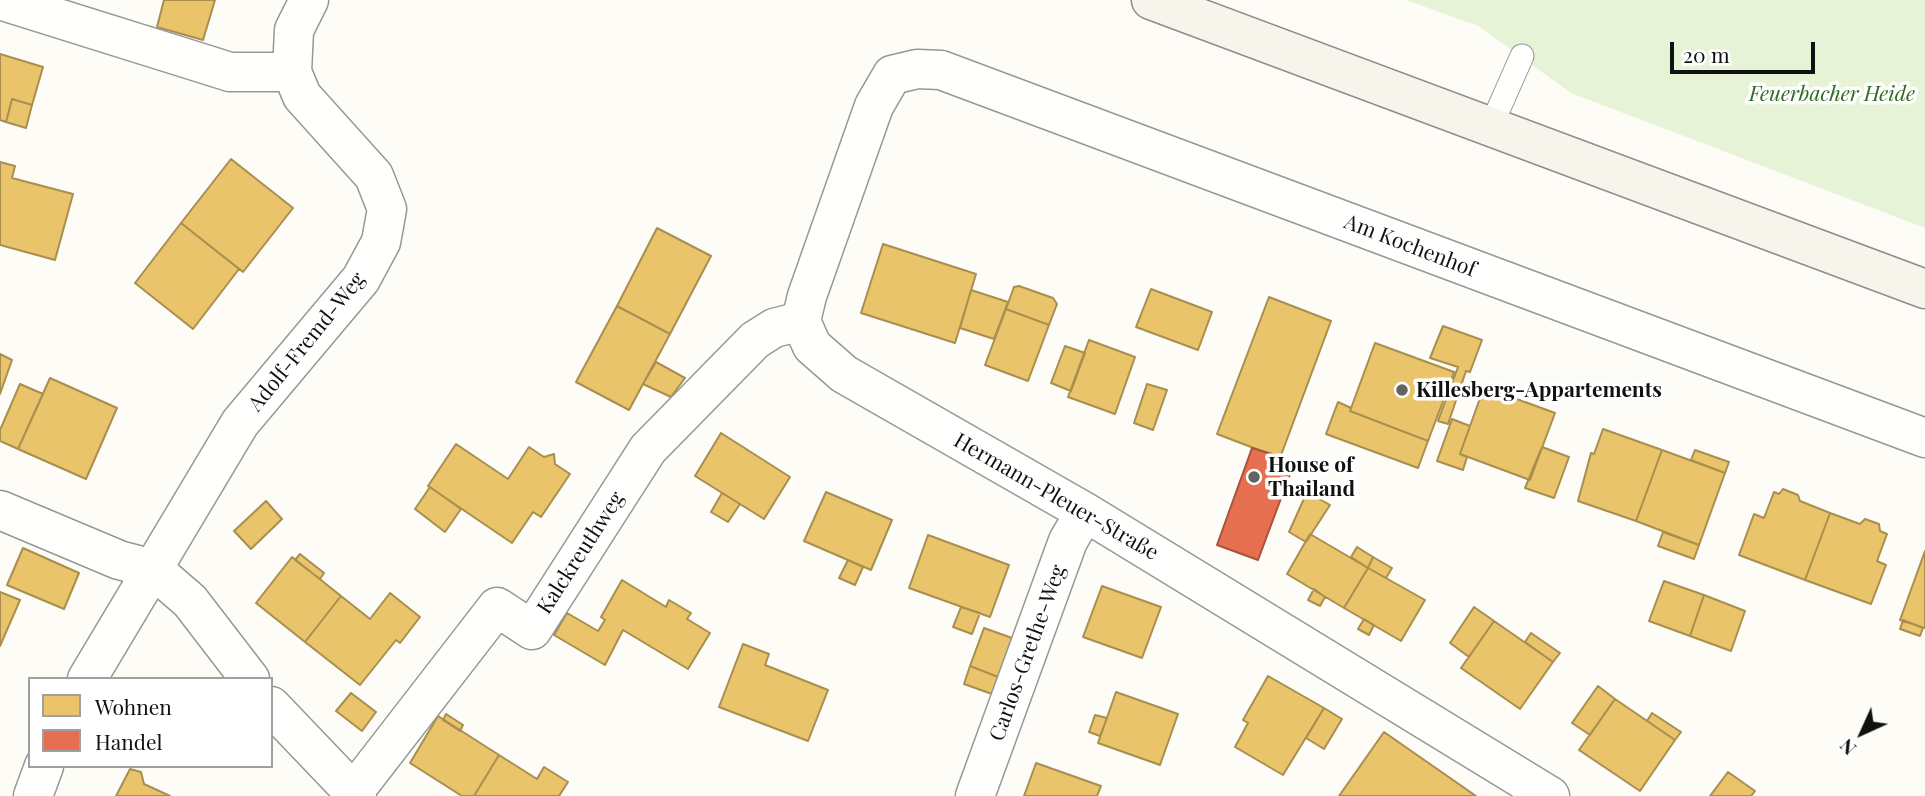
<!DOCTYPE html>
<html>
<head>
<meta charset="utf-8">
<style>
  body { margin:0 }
  #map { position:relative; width:1925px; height:796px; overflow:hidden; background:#fdfcf7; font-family:"Playfair Display",serif }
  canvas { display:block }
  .legend { position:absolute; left:28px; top:677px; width:245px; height:91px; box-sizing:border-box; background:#fff; border:2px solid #a0a0a0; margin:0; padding:9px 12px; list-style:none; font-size:21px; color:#111 }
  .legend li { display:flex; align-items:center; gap:14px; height:35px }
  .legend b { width:35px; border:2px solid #a0a0a0 }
  .north { position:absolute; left:1827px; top:698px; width:70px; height:70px; -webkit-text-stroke:5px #fff; paint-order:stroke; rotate:225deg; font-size:19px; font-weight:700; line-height:28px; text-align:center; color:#111 }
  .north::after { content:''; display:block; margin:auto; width:24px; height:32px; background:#111; clip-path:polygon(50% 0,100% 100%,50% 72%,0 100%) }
  .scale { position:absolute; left:1670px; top:42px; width:145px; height:32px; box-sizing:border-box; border:4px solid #111; border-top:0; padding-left:9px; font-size:21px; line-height:24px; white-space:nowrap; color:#111; -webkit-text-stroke:5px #fff; paint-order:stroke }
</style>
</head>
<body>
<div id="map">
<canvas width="1925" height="796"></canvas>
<ul class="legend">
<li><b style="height:19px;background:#e9c46a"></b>Wohnen</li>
<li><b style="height:19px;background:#e76f51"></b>Handel</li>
</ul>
<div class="north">N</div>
<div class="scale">20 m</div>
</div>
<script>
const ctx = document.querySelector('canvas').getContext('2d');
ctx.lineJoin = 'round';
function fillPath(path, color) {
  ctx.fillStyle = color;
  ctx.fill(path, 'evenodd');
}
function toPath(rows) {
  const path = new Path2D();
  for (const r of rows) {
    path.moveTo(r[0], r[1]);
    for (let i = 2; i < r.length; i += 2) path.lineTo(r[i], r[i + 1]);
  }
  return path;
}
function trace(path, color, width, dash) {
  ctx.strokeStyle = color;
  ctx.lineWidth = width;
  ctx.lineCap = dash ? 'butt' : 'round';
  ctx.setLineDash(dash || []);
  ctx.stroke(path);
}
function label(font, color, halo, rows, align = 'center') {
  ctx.font = font + ' "Playfair Display",serif';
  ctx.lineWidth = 7;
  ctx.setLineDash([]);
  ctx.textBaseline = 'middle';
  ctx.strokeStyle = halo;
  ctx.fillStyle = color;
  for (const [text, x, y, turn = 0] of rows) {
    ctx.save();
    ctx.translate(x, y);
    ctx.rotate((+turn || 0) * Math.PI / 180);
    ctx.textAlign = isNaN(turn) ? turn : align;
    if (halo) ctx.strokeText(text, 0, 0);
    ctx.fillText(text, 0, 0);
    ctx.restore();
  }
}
fillPath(toPath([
  [1406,0,1925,0,1925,228,1571,93,1478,26]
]), '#e7f3d7');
const homes = toPath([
  [164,0,215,0,203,40,157,27,164,0],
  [0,54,43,67,32,105,12,99,6,122,0,120,0,54],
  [12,99,32,105,26,128,6,122,12,99],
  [231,159,293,208,243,272,181,223,231,159],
  [0,162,15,166,12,178,73,194,55,260,0,245,0,162],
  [181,223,239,269,193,329,135,283,181,223],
  [657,228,711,256,670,334,617,306,657,228],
  [883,244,976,274,955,343,861,313,883,244],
  [1019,286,1053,298,1057,304,1049,325,1006,309,1014,287,1019,286],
  [1151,289,1212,312,1198,350,1136,327,1151,289],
  [971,290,1008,302,994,339,960,328,971,290],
  [1269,297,1331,321,1280,458,1217,434,1269,297],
  [617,306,670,334,629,410,576,382,617,306],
  [1006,309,1049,325,1028,381,985,365,1006,309],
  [1443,326,1482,340,1470,372,1466,371,1448,424,1438,421,1458,367,1430,358,1443,326],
  [1089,340,1135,357,1115,414,1068,397,1089,340],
  [1375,343,1454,372,1428,441,1350,411,1375,343],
  [1065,346,1085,353,1071,391,1051,383,1065,346],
  [0,354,12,360,0,394,0,354],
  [656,362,685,378,671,397,643,384,656,362],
  [50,378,117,408,86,479,18,449,50,378],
  [20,384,43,394,18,449,0,441,0,430,20,384],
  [1147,384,1167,390,1153,430,1134,423,1147,384],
  [1484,387,1555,413,1530,480,1460,454,1484,387],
  [1338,402,1351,408,1350,411,1428,441,1418,468,1326,434,1338,402],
  [1452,419,1470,426,1460,454,1467,457,1463,470,1437,461,1452,419],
  [1603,429,1662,450,1636,521,1578,501,1591,453,1594,454,1603,429],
  [721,433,790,477,764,519,695,476,721,433],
  [456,444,508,479,529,447,544,457,554,454,555,464,570,474,541,517,533,512,512,543,428,486,456,444],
  [1542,447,1569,457,1554,498,1525,488,1542,447],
  [1662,450,1725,473,1699,545,1636,521,1662,450],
  [1695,450,1729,462,1725,473,1691,460,1695,450],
  [430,487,461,509,445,532,415,509,430,487],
  [1783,489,1798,495,1800,501,1830,513,1805,580,1739,555,1754,514,1764,518,1774,492,1779,494,1783,489],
  [826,492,892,520,871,570,804,541,826,492],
  [1307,492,1330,505,1306,542,1289,532,1307,492],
  [722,493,740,504,728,522,711,512,722,493],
  [266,501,282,519,251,549,234,531,266,501],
  [1830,513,1860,524,1865,519,1879,524,1880,531,1887,534,1877,561,1886,565,1871,604,1805,580,1830,513],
  [1663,532,1699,545,1694,559,1658,546,1663,532],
  [1310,534,1368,568,1344,608,1287,574,1310,534],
  [928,535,1009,565,990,617,909,588,928,535],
  [1357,547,1373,557,1368,568,1351,557,1357,547],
  [23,548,79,573,64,609,7,585,23,548],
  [1925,551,1925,628,1900,620,1925,551],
  [300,554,324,573,320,579,295,560,300,554],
  [292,557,341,596,305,642,256,603,292,557],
  [1373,557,1392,568,1386,578,1368,568,1373,557],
  [848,560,863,567,855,585,839,578,848,560],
  [1368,568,1425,600,1401,641,1344,608,1368,568],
  [622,580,666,607,669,600,691,613,687,619,710,633,688,669,623,630,605,665,554,635,567,613,598,631,605,620,601,617,622,580],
  [1664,581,1704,595,1690,636,1649,621,1664,581],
  [1102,586,1161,607,1142,658,1083,637,1102,586],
  [1314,589,1325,597,1320,606,1308,600,1314,589],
  [0,592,20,600,0,646,0,592],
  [390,593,420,617,400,643,396,640,360,685,305,642,341,596,370,619,390,593],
  [1704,595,1745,611,1731,651,1690,636,1704,595],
  [961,607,980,613,972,634,953,627,961,607],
  [1474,607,1494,621,1469,657,1450,643,1474,607],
  [1364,619,1374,625,1369,635,1358,629,1364,619],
  [1903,620,1923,628,1920,636,1900,629,1903,620],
  [1494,621,1553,662,1520,709,1461,668,1494,621],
  [984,628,1012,638,998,677,970,666,984,628],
  [1531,633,1560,653,1553,662,1525,642,1531,633],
  [743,644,769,654,765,665,828,690,808,741,719,707,743,644],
  [970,666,998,677,992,694,964,684,970,666],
  [1268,676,1324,708,1283,775,1235,747,1248,723,1243,720,1268,676],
  [1598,686,1615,699,1590,735,1572,723,1598,686],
  [1116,692,1178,714,1160,765,1098,743,1116,692],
  [351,693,376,712,362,731,336,711,351,693],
  [1615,699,1675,740,1640,791,1579,750,1615,699],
  [1324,708,1342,719,1324,749,1306,738,1324,708],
  [1652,713,1681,732,1675,740,1647,721,1652,713],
  [446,714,463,725,460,731,443,720,446,714],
  [1095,715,1107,718,1100,736,1089,732,1095,715],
  [438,716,499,755,474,796,462,796,410,763,438,716],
  [1384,732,1476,796,1339,796,1384,732],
  [499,755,537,779,544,767,568,782,559,796,474,796,499,755],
  [1036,763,1101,786,1097,796,1024,796,1036,763],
  [130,769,141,772,144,784,170,796,116,796,130,769],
  [1728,772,1755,791,1751,796,1710,796,1728,772]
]);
fillPath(homes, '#e9c46a');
trace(homes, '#a88e4f', 2);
const shops = toPath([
  [1252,448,1295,461,1258,560,1217,545,1252,448]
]);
fillPath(shops, '#e76f51');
trace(shops, '#a7533e', 2);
const service = toPath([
  [1491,126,1522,56]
]);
const minor = toPath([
  [0,0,230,72,292,72],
  [0,510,119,560,153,569,190,601,250,679],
  [87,679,240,423,361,279,381,242,387,209,374,176,302,96,292,72,294,30,309,0],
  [271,706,357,796],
  [353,793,497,607,532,630,648,449,755,340,774,328,801,321],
  [33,796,44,766],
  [975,796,1068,541,1085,512],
  [1550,796,1085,512,844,374,812,346,801,321,807,296,874,106,892,75,917,69,941,70,1925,438]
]);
const secondary = toPath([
  [1151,0,1925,289]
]);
trace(service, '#979795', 25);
trace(minor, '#979795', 41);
trace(secondary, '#8e8d8b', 41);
trace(service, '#fffffe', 23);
trace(minor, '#fffffe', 38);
trace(secondary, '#f6f4eb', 38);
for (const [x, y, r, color] of [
  [1402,390,7,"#646362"],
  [1254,477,7,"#646362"]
]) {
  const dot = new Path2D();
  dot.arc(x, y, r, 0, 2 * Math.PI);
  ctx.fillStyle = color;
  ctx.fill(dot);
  trace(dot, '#fff', 2.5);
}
label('italic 21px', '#2f6b1f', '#fff', [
  ["Feuerbacher Heide",1832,94]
]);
label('21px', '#111', '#fff', [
  ["Am Kochenhof",1410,246,21],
  ["Adolf-Fremd-Weg",307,342,-51],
  ["Hermann-Pleuer-Straße",1056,497,30],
  ["Kalckreuthweg",581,553,-57],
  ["Carlos-Grethe-Weg",1028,653,-70]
]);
label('bold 21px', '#111', '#fff', [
  ["Killesberg-Appartements",1416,390],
  ["House of",1268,465],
  ["Thailand",1268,489]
], 'left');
</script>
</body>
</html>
